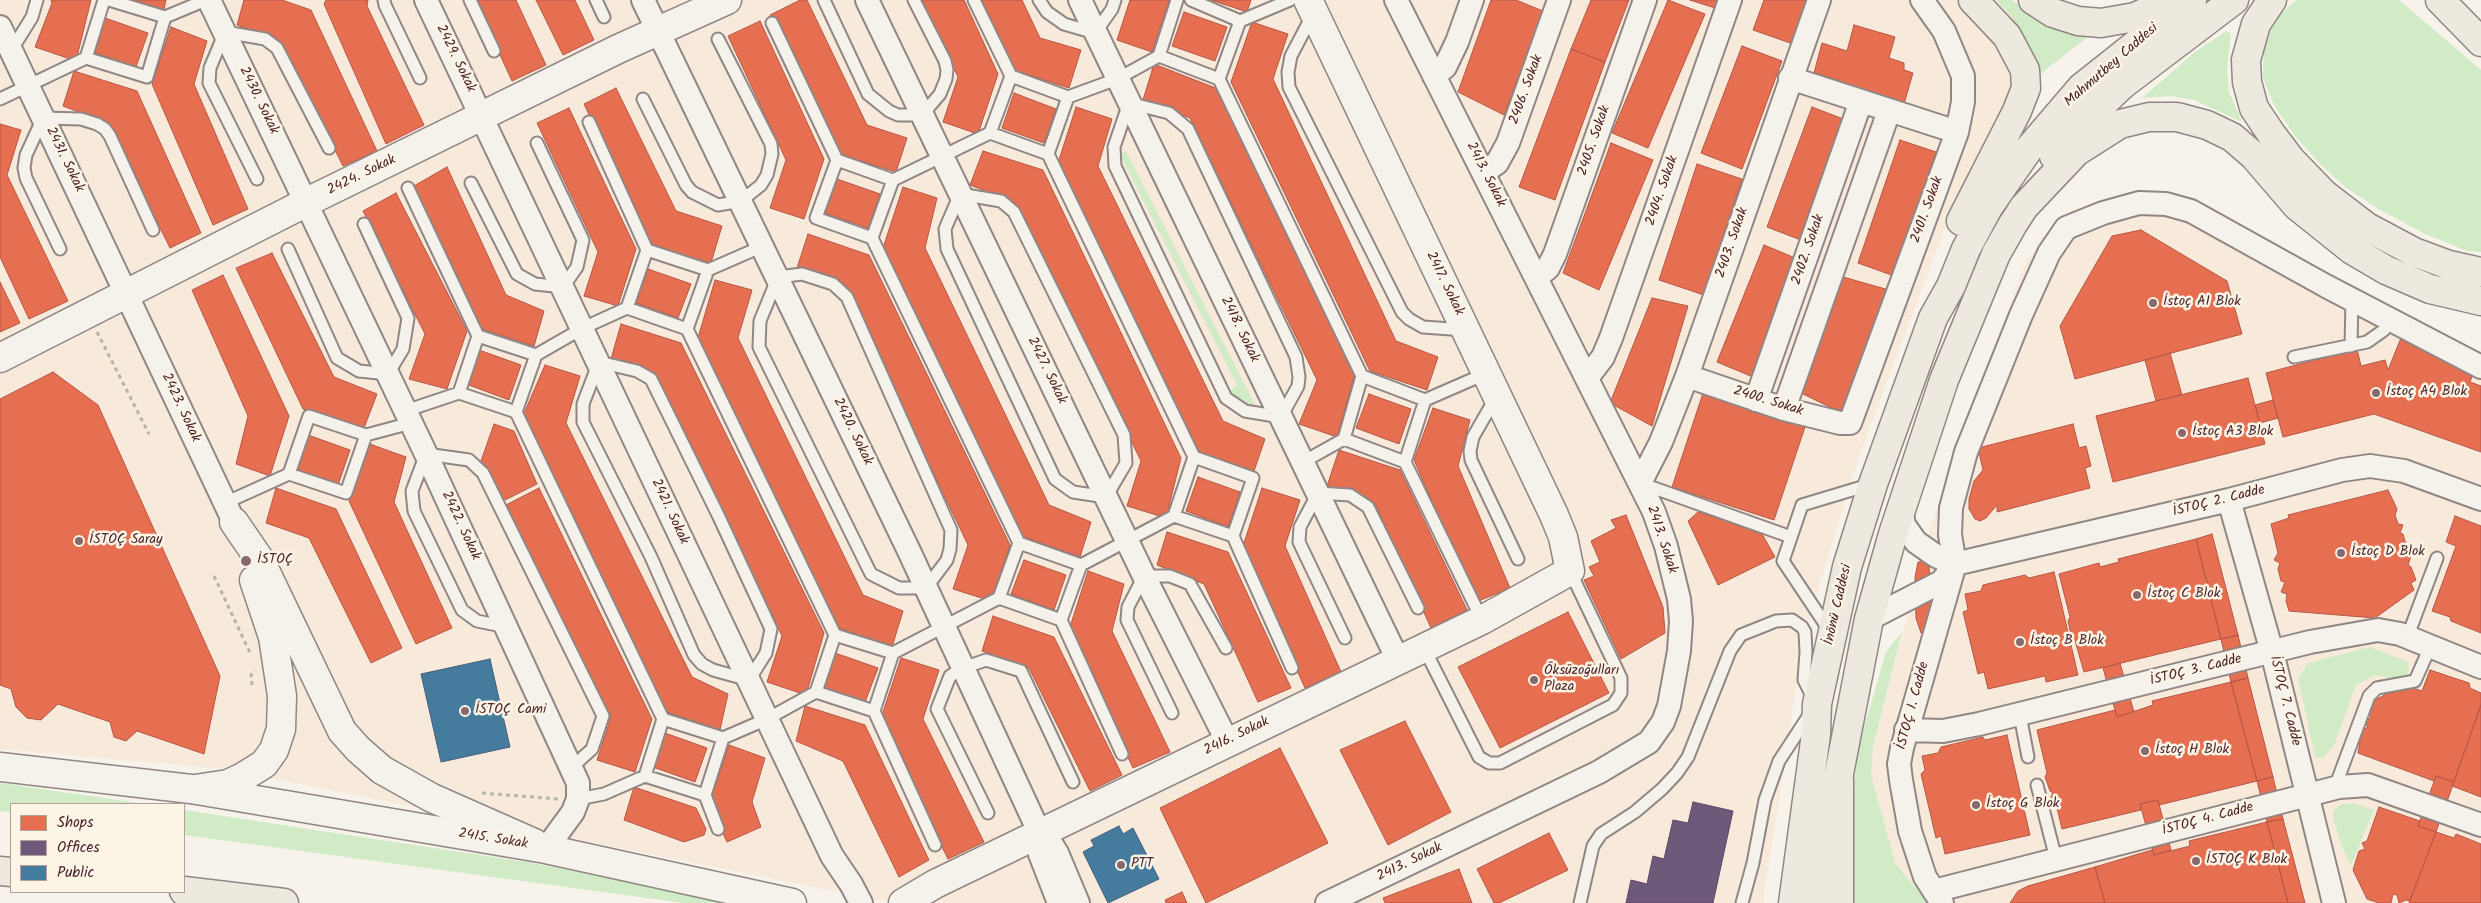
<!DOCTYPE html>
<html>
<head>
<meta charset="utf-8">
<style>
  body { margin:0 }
  #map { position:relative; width:2481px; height:903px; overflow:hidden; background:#f7f3ea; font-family:Kalam,sans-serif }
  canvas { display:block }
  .legend { position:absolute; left:10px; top:803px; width:175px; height:90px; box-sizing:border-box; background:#fcf5e5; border:1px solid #b59f9b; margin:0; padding:6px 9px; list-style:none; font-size:15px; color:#4a1f2b }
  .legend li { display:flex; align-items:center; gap:10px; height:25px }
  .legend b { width:25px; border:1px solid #b59f9b }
</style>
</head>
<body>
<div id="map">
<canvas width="2481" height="903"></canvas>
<ul class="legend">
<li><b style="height:14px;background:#e76f51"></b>Shops</li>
<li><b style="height:14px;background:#6d597a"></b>Offices</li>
<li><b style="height:14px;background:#457b9d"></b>Public</li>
</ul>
</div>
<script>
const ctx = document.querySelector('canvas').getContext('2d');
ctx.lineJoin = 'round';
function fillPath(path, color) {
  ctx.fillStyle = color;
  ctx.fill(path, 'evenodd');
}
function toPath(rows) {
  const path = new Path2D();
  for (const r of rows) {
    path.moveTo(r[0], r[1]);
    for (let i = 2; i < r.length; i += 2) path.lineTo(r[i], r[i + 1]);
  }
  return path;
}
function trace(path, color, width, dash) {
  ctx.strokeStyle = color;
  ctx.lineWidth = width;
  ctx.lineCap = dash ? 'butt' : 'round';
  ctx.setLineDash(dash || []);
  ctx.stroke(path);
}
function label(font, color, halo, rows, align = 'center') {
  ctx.font = font + ' Kalam,sans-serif';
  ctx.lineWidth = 5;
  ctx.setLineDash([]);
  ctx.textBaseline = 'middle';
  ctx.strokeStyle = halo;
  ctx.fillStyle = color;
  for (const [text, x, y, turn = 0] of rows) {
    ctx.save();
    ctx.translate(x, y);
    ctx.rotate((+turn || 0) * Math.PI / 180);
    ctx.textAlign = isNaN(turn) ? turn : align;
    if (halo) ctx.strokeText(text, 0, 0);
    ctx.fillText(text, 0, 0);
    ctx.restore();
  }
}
fillPath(toPath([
  [0,0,1996,0,2013,18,2031,56,2010,69,2011,92,1944,231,1859,456,1809,619,1795,694,1763,903,894,903,225,769,0,749],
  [2154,194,2189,200,2218,211,2389,307,2481,355,2481,903,1928,903,1895,863,1871,775,1873,747,1930,528,2023,268,2042,239,2073,210,2112,197]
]), '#f7eadb');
fillPath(toPath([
  [1996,0,2012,0,2032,15,2093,33,2039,75,2013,18],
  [2296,0,2399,0,2481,70,2481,252,2467,251,2425,234,2375,207,2345,187,2321,165,2295,136,2274,105,2263,78,2264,50,2275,19],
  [2226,31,2231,34,2227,68,2229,92,2242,122,2194,100,2171,96,2142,98,2195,52],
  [1126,151,1256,407,1236,401,1228,393,1237,385,1120,155],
  [1902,632,1873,747,1871,775,1895,863,1928,903,1852,903,1849,834,1858,748,1886,652],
  [2370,647,2408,662,2409,670,2405,681,2376,675,2356,685,2335,743,2323,758,2315,757,2298,678,2308,663],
  [0,783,69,793,145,804,11,804,11,812,0,811],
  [2353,803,2374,810,2351,865,2341,845,2333,816,2335,809,2342,804],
  [184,810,526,862,735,901,734,903,684,903,184,835]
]), '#d0ebc5');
const shops = toPath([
  [51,0,91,0,76,61,35,47,52,3,51,0],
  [128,0,166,0,163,14,128,0],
  [244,0,282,0,311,10,377,151,343,166,282,44,237,25,244,0],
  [326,0,368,0,367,6,424,125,386,144,324,4,326,0],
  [475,0,516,0,546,65,512,81,475,0],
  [536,0,575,0,594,40,563,55,536,0],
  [800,0,807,0,867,125,907,138,896,172,836,153,770,15,800,0],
  [922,0,964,0,998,74,978,134,943,122,958,77,922,0],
  [979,0,1022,0,1040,38,1081,50,1069,88,1013,70,979,0],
  [1130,0,1169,0,1152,52,1117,40,1130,0],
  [1211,0,1251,0,1247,12,1211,0],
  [1491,0,1516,0,1543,11,1504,115,1458,92,1491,0],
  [1591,0,1629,0,1605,62,1571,49,1591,0],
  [1668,0,1705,14,1648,148,1612,133,1668,0],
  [1690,0,1717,0,1715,8,1690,0],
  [1764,0,1812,0,1796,45,1753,30,1764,0],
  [1184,12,1227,27,1215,61,1172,46,1184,12],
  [105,18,148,33,136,67,93,52,105,18],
  [760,21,824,159,804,219,770,208,786,160,728,36,760,21],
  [1252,22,1288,34,1273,79,1396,341,1438,357,1427,390,1370,371,1231,82,1252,22],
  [1854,25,1895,37,1889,58,1904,63,1904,70,1913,73,1904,104,1839,86,1839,80,1814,73,1822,43,1847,51,1854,25],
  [171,27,207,41,194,84,248,209,213,225,152,84,171,27],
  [1742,46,1782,61,1742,169,1701,153,1742,46],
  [1571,49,1605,62,1555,200,1519,187,1571,49],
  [1154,64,1218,89,1355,373,1337,437,1299,424,1317,380,1190,118,1143,100,1154,64],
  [74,71,137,91,201,233,170,248,108,123,63,106,74,71],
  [616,88,676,211,722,226,710,266,653,248,584,104,616,88],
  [1014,93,1056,109,1044,143,1002,128,1014,93],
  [1076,107,1112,119,1098,166,1223,421,1265,439,1254,471,1197,452,1058,163,1076,107],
  [1812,107,1851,122,1806,242,1767,227,1812,107],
  [569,108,636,249,618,306,584,296,598,252,537,123,569,108],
  [0,124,21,130,7,175,68,301,29,319,0,257,0,124],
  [1900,140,1936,152,1894,276,1858,263,1900,140],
  [1611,143,1653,160,1599,290,1563,273,1611,143],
  [983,151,1043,170,1181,458,1166,518,1127,506,1141,461,1014,202,970,185,983,151],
  [1697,164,1742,179,1704,295,1659,280,1697,164],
  [447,167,506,295,544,311,534,346,479,328,412,187,447,167],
  [837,179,880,194,868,228,825,213,837,179],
  [903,187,937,198,925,248,1049,505,1091,522,1080,557,1022,536,882,251,903,187],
  [396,193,467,331,447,389,409,379,425,334,363,211,396,193],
  [2141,230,2227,281,2242,334,2075,379,2060,326,2112,236,2141,230],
  [808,234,869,255,1010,545,991,601,953,589,968,545,844,287,796,271,808,234],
  [1764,245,1800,260,1753,377,1717,362,1764,245],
  [272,253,334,377,377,394,364,428,303,409,236,268,272,253],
  [648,269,691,284,678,318,636,303,648,269],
  [223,275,289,416,270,476,236,464,248,416,192,290,223,275],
  [1843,277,1889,290,1842,413,1801,393,1843,277],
  [715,280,752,290,738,338,863,595,903,611,892,647,837,627,697,341,715,280],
  [0,282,20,323,0,332,0,282],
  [1652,298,1688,306,1652,426,1610,403,1652,298],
  [621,324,681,343,824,633,806,695,767,682,782,636,655,373,611,359,621,324],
  [2401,338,2476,365,2470,382,2481,386,2481,452,2374,414,2283,437,2266,373,2357,349,2361,366,2385,360,2388,370,2401,338],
  [479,350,521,365,509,400,466,384,479,350],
  [2170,353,2182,395,2156,401,2145,360,2170,353],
  [545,365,580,376,566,423,692,677,728,694,720,730,661,710,522,418,545,365],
  [53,372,98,405,220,676,204,754,137,731,126,741,114,737,110,722,58,704,41,720,27,718,16,707,11,689,0,685,0,399,53,372],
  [2248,378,2265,444,2113,482,2096,416,2248,378],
  [1705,387,1807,421,1774,520,1672,487,1705,387],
  [1369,394,1411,409,1399,444,1356,428,1369,394],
  [2273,400,2278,418,2260,423,2255,405,2273,400],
  [1433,408,1470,420,1458,466,1510,588,1476,602,1414,460,1433,408],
  [494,424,514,431,537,484,499,503,480,464,494,424],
  [2073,424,2079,448,2086,446,2091,466,2085,468,2090,488,1997,512,1997,505,1986,518,1980,521,1975,519,1969,509,1969,499,1974,481,1983,470,1978,448,2073,424],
  [308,435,350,450,338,485,296,469,308,435],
  [370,444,406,457,394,502,452,628,416,644,349,501,370,444],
  [1339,450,1400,470,1467,610,1431,628,1375,503,1327,486,1339,450],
  [1198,477,1240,492,1228,527,1186,511,1198,477],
  [276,488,336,509,402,648,371,663,309,538,266,523,276,488],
  [539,488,652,719,635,772,597,760,611,717,504,506,539,488],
  [1262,488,1300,500,1285,546,1341,672,1305,688,1242,549,1262,488],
  [2388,490,2397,509,2395,515,2398,524,2403,525,2400,533,2403,534,2407,548,2405,554,2411,556,2408,565,2411,567,2416,580,2411,583,2414,590,2375,618,2289,611,2286,601,2287,594,2281,592,2285,582,2281,581,2278,569,2280,563,2274,560,2278,553,2271,524,2289,518,2288,515,2388,490],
  [1698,512,1761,532,1775,557,1718,585,1688,521,1698,512],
  [1626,515,1663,607,1665,633,1621,659,1584,580,1594,576,1589,567,1600,562,1591,541,1616,528,1611,520,1626,515],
  [2455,516,2481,526,2481,633,2451,621,2450,617,2432,611,2456,546,2446,542,2455,516],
  [1167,532,1228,552,1291,688,1258,702,1204,584,1157,565,1167,532],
  [2212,534,2238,635,2221,639,2196,539,2212,534],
  [2196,539,2221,639,2084,672,2074,637,2071,635,2068,621,2070,617,2059,574,2099,563,2100,567,2119,562,2118,559,2196,539],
  [1024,560,1066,575,1054,610,1011,594,1024,560],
  [1928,561,1934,602,1929,632,1921,633,1916,618,1915,577,1918,562,1928,561],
  [1088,571,1124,584,1112,631,1170,752,1133,768,1069,630,1088,571],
  [2054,572,2078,675,2046,682,2045,676,1988,689,1984,672,1978,674,1963,612,1968,610,1965,594,1981,591,1983,585,2025,575,2029,578,2054,572],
  [1568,612,1609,693,1500,748,1458,667,1568,612],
  [993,616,1054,637,1122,775,1090,791,1029,668,982,651,993,616],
  [2238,635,2248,678,2231,682,2221,639,2238,635],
  [835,653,878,668,865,702,823,687,835,653],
  [901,658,939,670,923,719,984,842,948,859,880,721,901,658],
  [2120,663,2134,712,2117,717,2103,668,2120,663],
  [2430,670,2469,683,2470,688,2481,693,2481,705,2454,782,2436,776,2434,781,2358,753,2362,730,2368,727,2364,722,2371,717,2369,712,2373,701,2404,685,2422,691,2430,670],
  [2248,678,2273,777,2257,781,2231,682,2248,678],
  [2231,682,2257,781,2159,805,2158,800,2140,804,2141,810,2062,829,2056,804,2049,800,2053,793,2050,791,2045,777,2047,773,2037,730,2115,710,2117,717,2153,705,2152,701,2231,682],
  [2481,705,2481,797,2452,786,2481,705],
  [805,706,865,725,929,860,899,877,843,761,796,741,805,706],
  [1405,721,1451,812,1388,845,1340,750,1405,721],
  [665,733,707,748,695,782,653,767,665,733],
  [2007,735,2030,835,1945,854,1941,836,1936,838,1921,774,1925,770,1922,756,1938,753,1941,747,1983,737,1985,740,2007,735],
  [729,745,765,758,752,802,761,827,727,842,709,804,729,745],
  [1280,748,1328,843,1206,903,1160,808,1280,748],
  [2436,776,2454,782,2436,832,2418,826,2436,776],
  [2273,777,2283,819,2267,822,2257,781,2273,777],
  [634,787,696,808,706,829,704,835,684,842,624,820,634,787],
  [2158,800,2171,850,2154,855,2140,804,2158,800],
  [2379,807,2420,821,2418,826,2436,832,2410,901,2406,900,2399,903,2397,895,2393,894,2391,903,2379,903,2367,899,2353,870,2359,851,2365,849,2362,843,2367,841,2379,807],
  [2283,819,2305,903,2288,903,2267,822,2283,819],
  [2267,822,2288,903,2105,903,2095,867,2152,850,2154,855,2190,846,2189,841,2267,822],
  [2436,832,2454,838,2456,834,2481,844,2481,903,2409,903,2436,832],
  [1549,833,1568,870,1499,903,1494,903,1477,869,1549,833],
  [2095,867,2105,903,2010,903,2018,891,2028,886,2095,867],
  [1459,869,1472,903,1385,903,1383,898,1459,869],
  [1182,892,1187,903,1166,903,1165,900,1182,892]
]);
fillPath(shops, '#e76f51');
trace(shops, '#b85746', 1);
const offices = toPath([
  [1693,802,1733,811,1713,903,1626,903,1631,880,1647,884,1653,856,1664,859,1673,820,1688,823,1693,802]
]);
fillPath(offices, '#6d597a');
trace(offices, '#624862', 1);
const public = toPath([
  [490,659,510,747,441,762,421,674,490,659],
  [1119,826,1123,834,1133,828,1159,879,1108,903,1083,852,1094,846,1091,840,1119,826]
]);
fillPath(public, '#457b9d');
trace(public, '#465f7b', 1);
const service = toPath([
  [109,0,165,17,206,0],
  [384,0,385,5,420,78],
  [470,0,494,51],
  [596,0,604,17],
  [824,0,868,94,889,111,898,115,922,115,940,94,946,79,947,70,945,61,914,0],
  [974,0,1011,76,1068,97,1048,154],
  [1039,0,1047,12,1064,24,1095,33,1112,9,1115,0],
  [1177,0,1159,56,1219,79,1240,21,1191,0],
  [1313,14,1291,56,1288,72,1289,87,1402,312,1409,319,1423,327,1465,330],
  [1240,21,1290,0],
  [772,23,837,160,893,180,872,238],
  [11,51,32,17,37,0],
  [86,58,104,0],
  [1011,76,990,133,1048,154,1194,457,1174,516,1233,536],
  [1219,79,1362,376,1344,439,1405,462,1425,400,1362,376],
  [1068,97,1117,79,1159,56],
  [0,99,86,58,147,77,165,17],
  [643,99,686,185,692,192,718,205,741,201,761,185,767,175,772,154,771,144,718,39],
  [1129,103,1169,113,1188,129,1296,357,1299,377,1298,386,1281,417,1245,411,1226,398,1115,166,1114,147,1129,103],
  [589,122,647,250,627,308,687,329],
  [837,160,816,218,872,238,1019,543,1081,565,1061,620,1122,754],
  [257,179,209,83,210,68,225,32,265,39,277,48,329,148],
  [893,180,990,133],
  [471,183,517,274,535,284,563,287,577,267,583,240,537,143],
  [408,188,478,336,459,393,516,412],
  [960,194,1001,201,1014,212,1124,435,1126,463,1106,497,1073,492,1055,479,947,249,945,229,960,194],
  [60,249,26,178,24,168,26,155,43,118,81,119,97,124,105,129,110,136,153,230],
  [288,249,337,358,359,371,388,374,403,349,408,318,364,224],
  [647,250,708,270,687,329,835,635],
  [708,270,763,246],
  [802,274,833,284,847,297,951,530,950,549,947,560,926,588,899,588,871,574,759,347,760,321,778,277,802,274],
  [478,336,536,355,516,412,663,719],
  [2351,346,2352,300],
  [536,355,583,328,627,308],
  [2294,357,2367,342,2384,330,2391,320],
  [599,362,637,371,651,379,719,517,771,629,766,653,749,680,713,670,702,664,694,655,651,557,583,422,583,404,599,362],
  [1496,397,1473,437,1470,451,1471,460,1518,559],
  [1425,400,1487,373],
  [405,411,459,393],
  [1194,457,1253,478,1233,536,1292,668],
  [1303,462,1344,439],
  [1405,462,1482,620],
  [289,474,309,416,366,435,411,423],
  [1640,483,1791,537],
  [225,503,289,474,346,493,366,435],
  [1019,543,999,598,1061,620],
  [1081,565,1174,516],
  [507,627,477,621,462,610,414,511,412,491,426,454,469,460,483,473,603,716,592,749,571,768],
  [1829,630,1783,561,1802,505,1872,484],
  [1345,638,1299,542,1300,527,1318,493,1350,495,1368,507,1418,608],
  [2407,638,2437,558],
  [1424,648,1479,757,1489,763,1500,763,1613,705,1621,693,1621,678,1570,571],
  [816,692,874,711,893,653,999,598],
  [874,711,935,845],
  [1172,713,1127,620,1128,607,1144,576,1170,576,1190,584,1226,648],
  [2020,715,2028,757],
  [645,776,663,719,723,738,767,719,816,692,835,635,893,653],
  [2037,785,2056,859],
  [2339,787,2338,779,2369,696,2377,688,2415,681,2430,647],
  [705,795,718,829],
  [578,799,604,794,645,776,705,795,723,738],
  [988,813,937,709,950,676,963,668,986,660,1021,671,1073,782],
  [1580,903,1593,846,1601,834,1635,812,1662,789,1677,773,1688,757,1730,651,1741,635,1776,621,1792,620,1802,627,1805,632,1806,652,1804,680,1814,700],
  [1742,903,1753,863,1765,800,1779,761,1811,712]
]);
const minor = toPath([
  [209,0,426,454,578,783,578,799,573,812,546,849],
  [426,0,832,856,851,884,861,903],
  [643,0,909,551,1040,834],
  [867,0,1144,576,1227,741],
  [1080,0,1398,660],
  [0,27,234,522],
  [1434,76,1445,67,1457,42,1472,0],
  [1790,78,1957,132],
  [1484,172,1497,163,1508,143,1559,0],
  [1537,277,1548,268,1555,254,1645,0],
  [1687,376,1784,409,1840,423,1850,423,1957,132,1963,102,1963,76,1944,31,1922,0],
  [1587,378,1603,357,1611,338,1730,0],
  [1756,400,1861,101],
  [1784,409,1889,111],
  [1640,483,1661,442,1687,376,1819,0],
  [2229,500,2272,652,2334,903],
  [1901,509,1904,525,1916,542,1936,556,1955,564],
  [1955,564,2229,500,2342,470,2370,466,2404,471,2481,499],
  [1869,619,1941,582,1953,567],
  [1906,730,1943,731,1979,724,2310,642,2378,630,2400,634,2481,667],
  [1040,834,1049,840,1057,853,1078,903],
  [1040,834,1038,845,1040,854,1059,903],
  [1934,891,2339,787,2368,785,2481,825],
  [1327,903,1599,772,1649,742,1663,722,1669,706,1679,651,1681,621,1679,599,1666,546,1654,512,1396,0],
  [1942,903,1925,877,1910,831,1901,780,1899,764,1902,748,1955,564,1950,535,1951,508,1966,452,2021,315,2049,253,2066,228,2103,213,2139,203,2166,204,2191,211,2326,286,2481,367]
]);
const tertiary = toPath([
  [0,358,307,202,618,49,727,0],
  [234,522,260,560,342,731,358,749,382,770,432,798,534,843],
  [195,789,228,784,243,777,264,764,274,750,281,729,282,696,273,637,254,580],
  [903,903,935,884,1482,620,1570,571,1563,537,1554,515,1308,0]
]);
const secondary = toPath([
  [0,767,191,789,546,849,792,903]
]);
const trunk = toPath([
  [2033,0,2053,13,2078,21,2101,23,2135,17,2153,9,2167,0],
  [2272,0,2256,24,2246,60,2247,82,2254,108,2272,135,2291,160,2324,194,2367,227,2414,252,2449,265,2481,272],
  [2440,0,2481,42],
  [2054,156,2080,125,2122,85,2234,0],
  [1961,221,2017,111,2026,88,2025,70,2007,36,1973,0],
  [1793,903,1816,734,1817,704,1847,567,1873,484,1933,318,1951,286,1966,249,1989,206,2028,150,2081,88,2192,0],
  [1821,903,1830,820,1869,619,1893,534,1944,380,1996,254,2013,224,2024,207,2076,152,2120,124,2149,117,2177,117,2207,125,2232,137,2254,156,2297,206,2352,250,2386,270,2430,289,2481,301]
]);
const motorway = toPath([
  [1839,780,1839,903],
  [0,871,11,872],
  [184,891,284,903]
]);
trace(service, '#908684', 15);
trace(minor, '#908684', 26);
trace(tertiary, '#908684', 31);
trace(secondary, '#908684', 31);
trace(trunk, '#908684', 31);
trace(motorway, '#908684', 31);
trace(toPath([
  [97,332,149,434],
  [214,576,251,655],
  [252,685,251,675,256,671],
  [482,793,558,799]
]), '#b8b1ae', 3, [4, 4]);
trace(service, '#f5f2ec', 11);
trace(minor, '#f5f2ec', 22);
trace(tertiary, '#f5f2ec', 28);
trace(secondary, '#f5f2ec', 28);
trace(trunk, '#eee9df', 28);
trace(motorway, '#eee9df', 28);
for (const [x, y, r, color] of [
  [2153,303,5,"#87696e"],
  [2376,393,5,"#87696e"],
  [2182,433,5,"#87696e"],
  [79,541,5,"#87696e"],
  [2341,553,5,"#87696e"],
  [246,561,6,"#87696e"],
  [2137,595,5,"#87696e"],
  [2020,642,5,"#87696e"],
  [1534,680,5,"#87696e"],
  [465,711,5,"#87696e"],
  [2145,751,5,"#87696e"],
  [1976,805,5,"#87696e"],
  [2196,861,5,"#87696e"],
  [1121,865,5,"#87696e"]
]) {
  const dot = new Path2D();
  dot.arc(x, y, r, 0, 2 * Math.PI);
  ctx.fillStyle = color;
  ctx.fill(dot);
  trace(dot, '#fcf5e5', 2);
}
label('14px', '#4a1f2b', '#fcf5e5', [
  ["2429. Sokak",455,59,64],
  ["Mahmutbey Caddesi",2112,66,-41],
  ["2406. Sokak",1527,90,-70],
  ["2430. Sokak",258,101,64],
  ["2405. Sokak",1595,141,-71],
  ["2431. Sokak",64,160,64],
  ["2413. Sokak",1485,175,63],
  ["2424. Sokak",362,176,-26],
  ["2404. Sokak",1663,191,-71],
  ["2401. Sokak",1928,210,-70],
  ["2403. Sokak",1733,243,-71],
  ["2402. Sokak",1809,250,-71],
  ["2417. Sokak",1444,284,64],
  ["2418. Sokak",1239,330,64],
  ["2427. Sokak",1046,371,64],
  ["2400. Sokak",1768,402,17],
  ["2423. Sokak",180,408,65],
  ["2420. Sokak",852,432,64],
  ["İSTOÇ 2. Cadde",2219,502,-14],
  ["2421. Sokak",669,512,65],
  ["2422. Sokak",460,526,65],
  ["2413. Sokak",1661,540,72],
  ["İnönü Caddesi",1839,605,-77],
  ["İSTOÇ 3. Cadde",2196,671,-14],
  ["İSTOÇ 7. Cadde",2284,701,76],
  ["İSTOÇ 1. Cadde",1914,706,-75],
  ["2416. Sokak",1237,737,-26],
  ["İSTOÇ 4. Cadde",2208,820,-15],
  ["2415. Sokak",493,840,9],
  ["2413. Sokak",1410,863,-26]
]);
label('14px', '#4a1f2b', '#fcf5e5', [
  ["İstoç A1 Blok",2163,303],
  ["İstoç A4 Blok",2386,393],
  ["İstoç A3 Blok",2192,433],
  ["İSTOÇ Saray",89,541],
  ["İstoç D Blok",2351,553],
  ["İSTOÇ",257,561],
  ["İstoç C Blok",2147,595],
  ["İstoç B Blok",2030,642],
  ["Öksüzoğulları",1544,672],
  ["Plaza",1544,688],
  ["İSTOÇ Cami",475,711],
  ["İstoç H Blok",2155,751],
  ["İstoç G Blok",1986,805],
  ["İSTOÇ K Blok",2206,861],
  ["PTT",1131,865]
], 'left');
</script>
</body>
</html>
